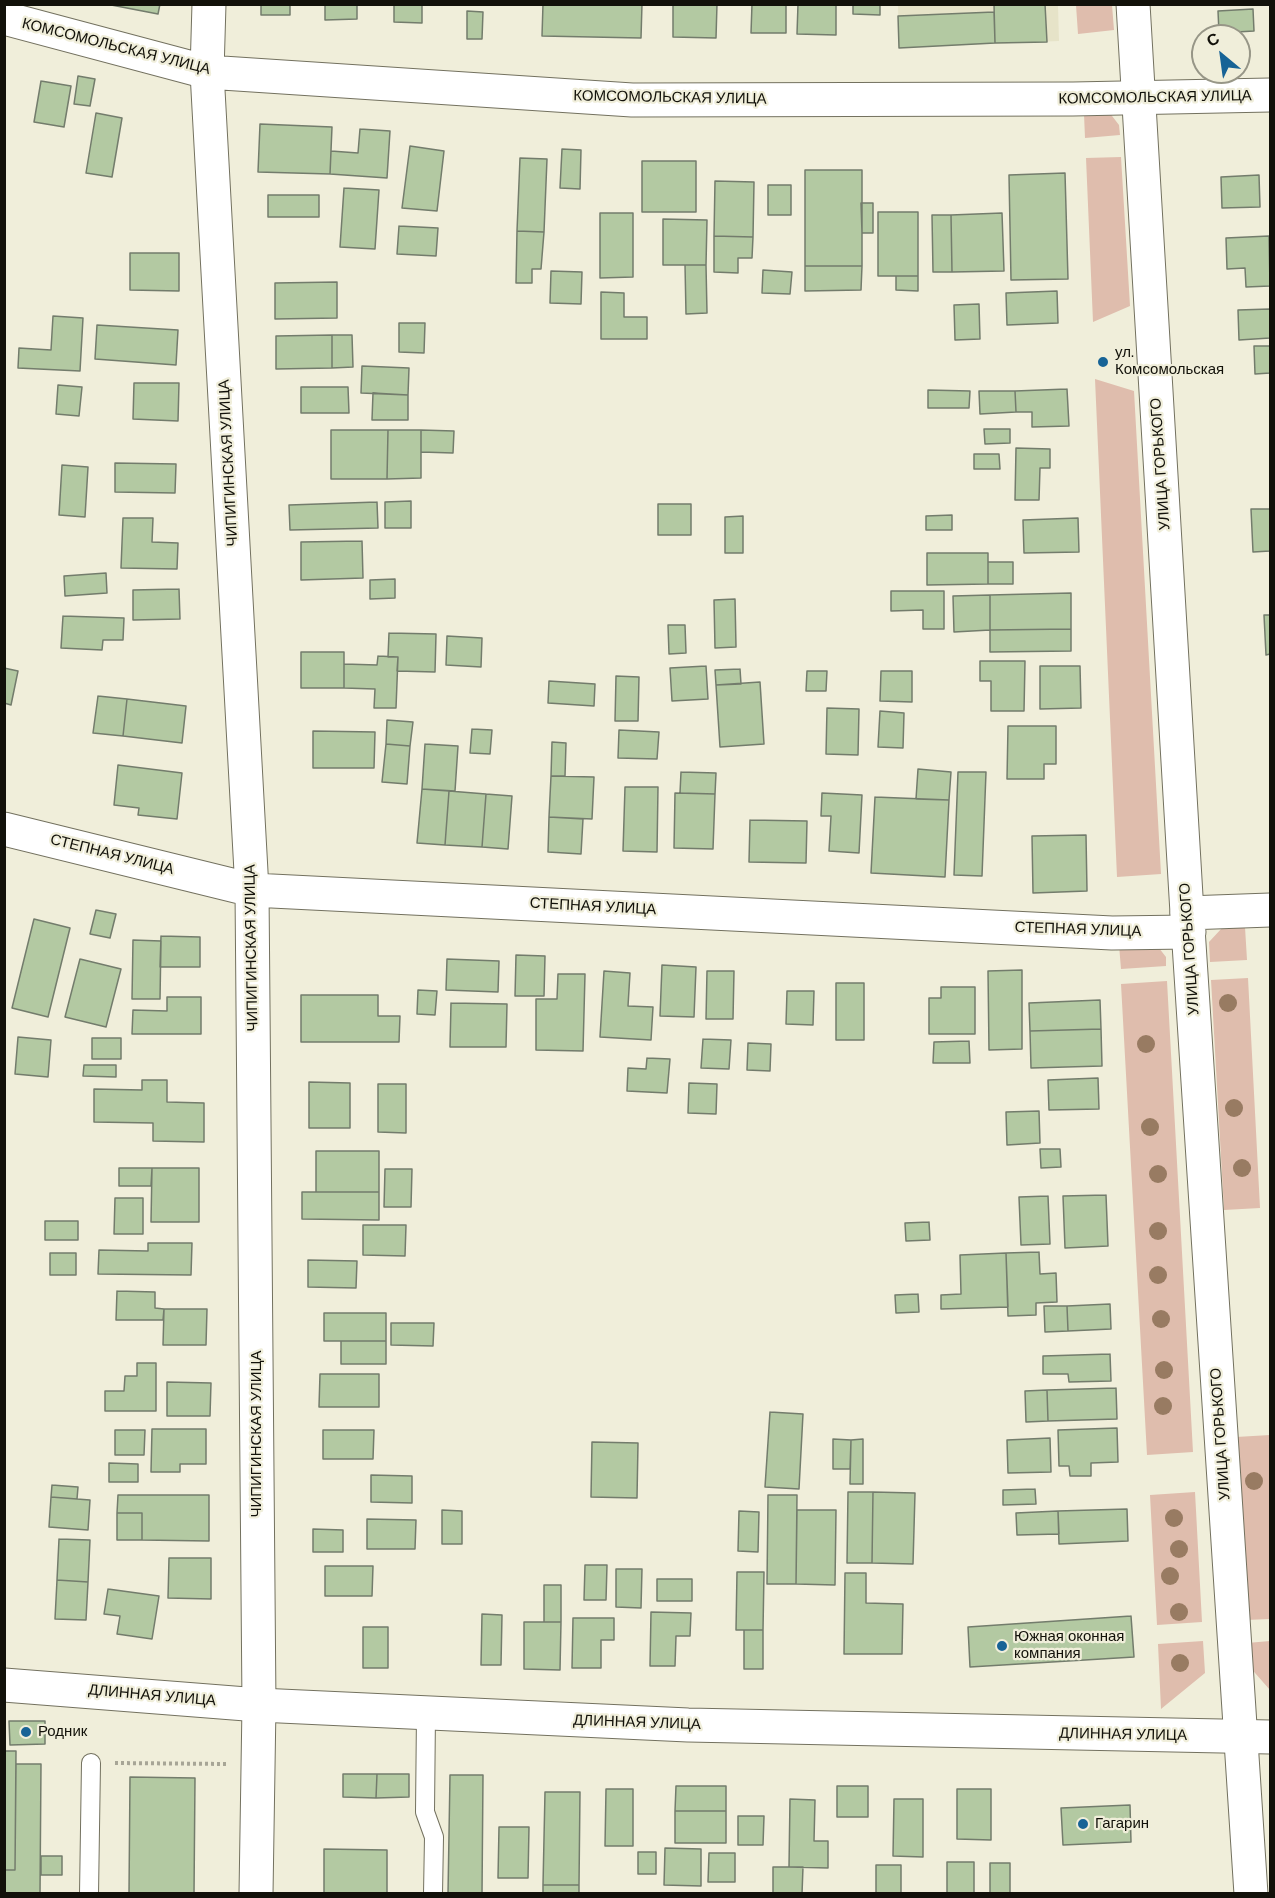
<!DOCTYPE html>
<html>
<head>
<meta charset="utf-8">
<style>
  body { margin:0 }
  #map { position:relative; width:1275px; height:1898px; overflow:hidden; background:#f0eeda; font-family:"DM Sans",sans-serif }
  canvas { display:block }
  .frame { position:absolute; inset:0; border:6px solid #12110a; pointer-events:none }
  .north { position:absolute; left:1191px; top:24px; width:60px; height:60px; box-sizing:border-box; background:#f0eeda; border:2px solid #979687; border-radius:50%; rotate:331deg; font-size:16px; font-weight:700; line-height:24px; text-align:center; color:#12110a }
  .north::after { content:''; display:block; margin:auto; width:21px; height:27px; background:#176396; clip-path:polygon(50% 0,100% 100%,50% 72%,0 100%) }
</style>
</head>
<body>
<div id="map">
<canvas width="1275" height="1898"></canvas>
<div class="frame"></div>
<div class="north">С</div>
</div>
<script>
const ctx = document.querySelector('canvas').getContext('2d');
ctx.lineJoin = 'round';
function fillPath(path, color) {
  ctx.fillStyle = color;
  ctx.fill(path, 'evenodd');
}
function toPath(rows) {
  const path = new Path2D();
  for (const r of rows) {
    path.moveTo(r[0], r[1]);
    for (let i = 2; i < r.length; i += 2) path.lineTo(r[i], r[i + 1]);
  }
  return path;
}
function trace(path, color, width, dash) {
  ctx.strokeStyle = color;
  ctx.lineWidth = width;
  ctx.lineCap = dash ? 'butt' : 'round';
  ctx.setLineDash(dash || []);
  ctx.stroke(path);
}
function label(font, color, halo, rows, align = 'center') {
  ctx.font = font + ' "DM Sans",sans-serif';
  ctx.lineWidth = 4.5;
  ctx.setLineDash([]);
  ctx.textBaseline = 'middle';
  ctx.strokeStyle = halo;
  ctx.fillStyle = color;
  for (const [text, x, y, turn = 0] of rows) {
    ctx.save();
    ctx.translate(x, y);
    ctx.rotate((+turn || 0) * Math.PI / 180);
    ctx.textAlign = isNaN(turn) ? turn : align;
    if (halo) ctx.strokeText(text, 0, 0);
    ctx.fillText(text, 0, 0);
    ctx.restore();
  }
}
fillPath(toPath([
  [898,5,1058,5,1059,41,899,48]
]), '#e6e3c8');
fillPath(toPath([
  [1076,5,1112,5,1114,30,1078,34],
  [1109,112,1119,125,1120,135,1085,138,1084,114],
  [1121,157,1130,306,1093,322,1086,158],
  [1095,379,1134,391,1161,874,1117,877],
  [1245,927,1247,960,1210,962,1209,942,1222,928],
  [1155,943,1166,957,1166,966,1121,969,1119,945],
  [1248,978,1260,1208,1224,1210,1211,980],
  [1167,981,1193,1452,1147,1455,1121,984],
  [1270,1435,1270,1619,1246,1620,1236,1437],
  [1195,1492,1202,1622,1157,1625,1150,1495],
  [1203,1641,1205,1673,1161,1709,1158,1644],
  [1270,1641,1270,1690,1248,1665,1247,1643]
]), '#dfbdad');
const building = toPath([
  [106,4,160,4,158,14,106,4],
  [261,4,290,4,290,15,261,15,261,4],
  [325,4,357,4,357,19,325,20,325,4],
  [394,4,422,4,422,23,394,22,394,4],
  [543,4,642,4,641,38,542,36,543,4],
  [673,4,717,4,716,38,673,37,673,4],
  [752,4,786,4,786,33,751,33,752,4],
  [798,4,836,4,836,35,797,34,798,4],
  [853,4,880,4,880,15,853,14,853,4],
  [994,4,1045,4,1047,42,995,43,994,4],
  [1253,9,1254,31,1219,33,1218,11,1253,9],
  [467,11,483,12,482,39,467,39,467,11],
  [994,12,995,43,899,48,898,16,994,12],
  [78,76,95,79,90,106,74,104,78,76],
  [41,81,71,86,64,127,34,122,41,81],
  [96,113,122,118,112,177,86,173,96,113],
  [260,124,332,127,330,174,258,172,260,124],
  [360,129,390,131,387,178,330,174,331,151,358,153,360,129],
  [410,146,444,151,437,211,402,208,410,146],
  [562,149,581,150,580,189,560,188,562,149],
  [520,158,547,159,544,232,517,231,520,158],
  [642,161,696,161,696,212,642,212,642,161],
  [805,170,862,170,862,266,805,266,805,170],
  [1065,173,1068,279,1011,280,1009,175,1065,173],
  [1259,175,1260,207,1222,208,1221,177,1259,175],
  [715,181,754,182,753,237,714,236,715,181],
  [768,185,791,185,791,215,768,215,768,185],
  [344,188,379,190,375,249,340,247,344,188],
  [268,195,319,195,319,217,268,217,268,195],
  [861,203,873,203,873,233,862,233,861,203],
  [878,212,918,212,918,276,878,276,878,212],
  [600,213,633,213,633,277,600,278,600,213],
  [1002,213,1004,271,952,272,951,215,1002,213],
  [932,215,951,215,952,272,933,272,932,215],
  [663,219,707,220,706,265,663,265,663,219],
  [399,226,438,228,436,256,397,254,399,226],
  [517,231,544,232,541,269,532,269,532,283,516,283,517,231],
  [714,236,753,237,752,258,738,258,738,273,714,272,714,236],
  [1269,236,1270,286,1246,287,1245,268,1227,269,1226,238,1269,236],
  [130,253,179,253,179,291,130,290,130,253],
  [685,265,706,265,707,313,686,314,685,265],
  [805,266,862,266,861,290,805,291,805,266],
  [763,270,792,272,790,294,762,293,763,270],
  [551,271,582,272,581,304,550,303,551,271],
  [896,276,918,276,918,291,896,290,896,276],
  [337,282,337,318,275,319,275,283,337,282],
  [1057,291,1058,323,1007,325,1006,293,1057,291],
  [601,292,624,293,624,317,647,317,647,339,601,339,601,292],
  [979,304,980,339,955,340,954,305,979,304],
  [1270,309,1270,338,1239,340,1238,310,1270,309],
  [53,316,83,318,80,371,18,368,19,348,51,350,53,316],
  [399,323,425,323,424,353,399,352,399,323],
  [97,325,178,330,176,365,95,359,97,325],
  [332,335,332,368,276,369,276,336,332,335],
  [332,335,352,335,353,367,332,368,332,335],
  [1254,346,1270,346,1270,373,1255,374,1254,346],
  [362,366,409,368,408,395,361,393,362,366],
  [134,383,179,383,178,421,133,419,134,383],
  [58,385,82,387,79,416,56,414,58,385],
  [301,387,348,387,349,413,301,413,301,387],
  [1067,389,1069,426,1032,427,1032,412,1016,412,1015,391,1067,389],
  [928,390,970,391,969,408,928,408,928,390],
  [979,391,1015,391,1016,412,980,414,979,391],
  [373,393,408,395,408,420,372,420,373,393],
  [984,429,1010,429,1010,443,985,444,984,429],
  [331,430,388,430,387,479,331,479,331,430],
  [388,430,421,430,421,478,387,479,388,430],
  [421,430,454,431,453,453,421,452,421,430],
  [1016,448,1050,449,1050,468,1040,468,1039,500,1015,500,1016,448],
  [974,454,999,454,1000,469,974,469,974,454],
  [115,463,176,464,175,493,115,492,115,463],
  [62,465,88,467,85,517,59,515,62,465],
  [411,501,411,528,385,528,385,502,411,501],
  [377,502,378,528,290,530,289,505,377,502],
  [658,504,691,504,691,535,658,535,658,504],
  [1251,509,1270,509,1270,551,1253,552,1251,509],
  [952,515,952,530,926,530,926,516,952,515],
  [743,516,743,553,725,553,725,517,743,516],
  [123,518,153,518,152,542,178,543,177,569,121,568,123,518],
  [1078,518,1079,552,1024,553,1023,520,1078,518],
  [362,541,363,578,301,580,301,542,362,541],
  [927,553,988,553,988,584,927,585,927,553],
  [988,562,1013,562,1013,584,988,584,988,562],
  [106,573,107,593,65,596,64,576,106,573],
  [395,579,395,598,370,599,370,580,395,579],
  [179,589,180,619,133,620,133,590,179,589],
  [891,591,944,591,944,629,923,629,923,610,891,611,891,591],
  [1071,593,1071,629,990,630,990,595,1071,593],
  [990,595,990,630,954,632,953,596,990,595],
  [735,599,736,647,715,648,714,600,735,599],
  [1264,615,1270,615,1270,654,1266,655,1264,615],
  [63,616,124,618,123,640,103,640,102,650,61,648,63,616],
  [668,625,685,625,686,653,669,654,668,625],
  [1071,629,1071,651,990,652,990,630,1071,629],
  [389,633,436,634,435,672,397,671,398,657,388,657,389,633],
  [447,636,482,638,481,667,446,665,447,636],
  [301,652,344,652,344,688,301,688,301,652],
  [378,656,398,657,396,708,374,708,375,689,344,688,344,664,377,665,378,656],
  [980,661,1025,661,1024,711,991,711,991,681,980,681,980,661],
  [706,666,708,699,672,701,670,668,706,666],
  [1040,666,1080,666,1081,708,1040,709,1040,666],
  [4,668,18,671,11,705,4,703,4,668],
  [740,669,741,684,716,685,715,670,740,669],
  [807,671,827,671,826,691,806,691,807,671],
  [881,671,912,671,912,702,880,701,881,671],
  [616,676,639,677,638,721,615,721,616,676],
  [549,681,595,684,594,706,548,703,549,681],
  [760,682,764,744,720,747,716,685,760,682],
  [98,696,127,699,123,736,93,733,98,696],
  [127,699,186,706,182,743,123,736,127,699],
  [827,708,859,709,858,755,826,754,827,708],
  [880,711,904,713,903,748,878,747,880,711],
  [387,720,413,722,410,746,386,744,387,720],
  [1008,726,1056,726,1056,764,1044,764,1044,779,1007,779,1008,726],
  [472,729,492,730,490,754,470,753,472,729],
  [619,730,659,732,657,759,618,758,619,730],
  [313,731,375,732,374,768,313,768,313,731],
  [552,742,566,743,565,776,551,776,552,742],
  [386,744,410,746,407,784,382,782,386,744],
  [425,744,458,746,455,791,422,789,425,744],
  [118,765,182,773,177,819,138,815,139,808,114,805,118,765],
  [918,769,951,772,949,800,916,799,918,769],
  [681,772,716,773,715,794,680,793,681,772],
  [958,772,986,772,982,876,954,875,958,772],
  [551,776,594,777,592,819,549,817,551,776],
  [625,787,658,787,657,852,623,851,625,787],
  [422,789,449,791,445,845,417,843,422,789],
  [449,791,486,794,482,847,445,845,449,791],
  [675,793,715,794,713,849,674,848,675,793],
  [822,793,862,795,859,853,829,851,831,816,821,816,822,793],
  [486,794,512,796,508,849,482,847,486,794],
  [875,797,949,800,945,877,871,873,875,797],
  [549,817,583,819,581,854,548,852,549,817],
  [750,820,807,821,806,863,749,862,750,820],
  [1086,835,1087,891,1033,893,1032,836,1086,835],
  [96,910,116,914,110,938,90,934,96,910],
  [34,919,70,928,48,1017,12,1008,34,919],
  [161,936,200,937,200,967,160,967,161,936],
  [133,940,161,941,160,999,132,999,133,940],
  [516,955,545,956,544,996,515,996,516,955],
  [80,959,121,969,106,1027,65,1017,80,959],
  [447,959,499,961,498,992,446,990,447,959],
  [662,965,696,967,694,1017,660,1016,662,965],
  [1022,970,1022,1049,989,1050,988,971,1022,970],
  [604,971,630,973,628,1006,653,1007,651,1040,600,1037,604,971],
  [707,971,734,971,733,1019,706,1019,707,971],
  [558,974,585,974,583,1051,536,1050,536,999,557,999,558,974],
  [836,983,864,983,864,1040,836,1040,836,983],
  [941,987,975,987,975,1034,929,1034,929,998,941,998,941,987],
  [418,990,437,991,435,1015,417,1014,418,990],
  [787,991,814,991,813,1025,786,1024,787,991],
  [301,995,378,995,378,1016,400,1016,399,1042,301,1042,301,995],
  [167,997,201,997,201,1034,132,1034,133,1010,167,1011,167,997],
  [1100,1000,1101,1029,1030,1031,1029,1003,1100,1000],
  [451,1003,507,1004,506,1047,450,1047,451,1003],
  [1101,1029,1102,1066,1031,1068,1030,1031,1101,1029],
  [18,1037,51,1040,48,1077,15,1074,18,1037],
  [92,1038,121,1038,121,1059,92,1059,92,1038],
  [703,1039,731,1040,729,1069,701,1068,703,1039],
  [969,1041,970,1063,933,1063,934,1042,969,1041],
  [748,1043,771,1044,770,1071,747,1070,748,1043],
  [647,1058,670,1059,667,1093,627,1091,628,1068,646,1069,647,1058],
  [84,1065,116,1065,116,1077,83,1076,84,1065],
  [1098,1078,1099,1109,1049,1110,1048,1080,1098,1078],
  [142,1080,167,1080,167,1102,204,1103,204,1142,153,1141,153,1123,94,1122,94,1089,142,1090,142,1080],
  [309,1082,350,1083,350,1128,309,1128,309,1082],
  [689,1083,717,1084,716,1114,688,1113,689,1083],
  [378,1084,406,1084,406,1133,378,1132,378,1084],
  [1039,1111,1040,1143,1007,1145,1006,1112,1039,1111],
  [1040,1149,1060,1149,1061,1167,1041,1168,1040,1149],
  [316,1151,379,1151,379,1192,316,1192,316,1151],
  [119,1168,152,1168,151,1186,119,1186,119,1168],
  [152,1168,199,1168,199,1222,151,1222,152,1168],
  [385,1169,412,1169,411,1207,384,1207,385,1169],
  [302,1192,379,1192,379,1220,302,1219,302,1192],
  [1106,1195,1108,1246,1065,1248,1063,1196,1106,1195],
  [1048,1196,1050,1244,1021,1245,1019,1197,1048,1196],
  [115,1198,143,1198,143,1234,114,1234,115,1198],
  [45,1221,78,1221,78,1240,45,1240,45,1221],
  [929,1222,930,1240,906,1241,905,1223,929,1222],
  [363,1225,406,1225,405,1256,363,1255,363,1225],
  [148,1243,192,1243,191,1275,98,1274,99,1250,148,1251,148,1243],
  [1039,1252,1040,1274,1056,1273,1057,1302,1036,1303,1036,1315,1008,1316,1006,1253,1039,1252],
  [50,1253,76,1253,76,1275,50,1275,50,1253],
  [1006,1253,1008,1307,941,1309,941,1295,961,1294,960,1255,1006,1253],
  [308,1260,357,1261,356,1288,308,1287,308,1260],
  [117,1291,155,1292,155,1308,164,1309,163,1320,116,1320,117,1291],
  [918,1294,919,1312,896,1313,895,1295,918,1294],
  [1110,1304,1111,1329,1068,1331,1067,1306,1110,1304],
  [1044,1306,1067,1306,1068,1331,1045,1332,1044,1306],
  [164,1309,207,1309,206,1345,163,1345,164,1309],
  [324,1313,386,1313,386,1341,324,1341,324,1313],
  [391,1323,434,1323,433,1346,391,1345,391,1323],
  [341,1341,386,1341,386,1364,341,1364,341,1341],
  [1110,1354,1111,1381,1069,1382,1068,1374,1043,1374,1043,1356,1110,1354],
  [137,1363,156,1363,156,1411,105,1411,105,1391,124,1391,125,1376,137,1376,137,1363],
  [320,1374,379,1374,379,1407,319,1407,320,1374],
  [167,1382,211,1383,210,1416,167,1416,167,1382],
  [1116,1388,1117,1419,1048,1421,1047,1390,1116,1388],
  [1047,1390,1048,1421,1026,1422,1025,1391,1047,1390],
  [770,1412,803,1414,799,1489,765,1487,770,1412],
  [1117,1428,1118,1462,1091,1463,1091,1476,1070,1476,1069,1466,1059,1466,1058,1430,1117,1428],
  [152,1429,206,1429,206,1464,180,1464,180,1472,151,1472,152,1429],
  [115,1430,145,1430,144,1455,115,1455,115,1430],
  [323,1430,374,1430,373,1459,323,1459,323,1430],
  [1050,1438,1051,1472,1008,1473,1007,1440,1050,1438],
  [833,1439,851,1440,850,1469,833,1469,833,1439],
  [863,1439,863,1484,850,1484,851,1440,863,1439],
  [592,1442,638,1443,637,1498,591,1497,592,1442],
  [109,1463,138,1464,138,1482,109,1482,109,1463],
  [371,1475,412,1476,412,1503,371,1502,371,1475],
  [52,1485,78,1487,77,1499,51,1497,52,1485],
  [1035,1489,1036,1504,1003,1505,1003,1490,1035,1489],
  [848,1492,873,1492,872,1563,847,1563,848,1492],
  [873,1492,915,1493,913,1564,872,1563,873,1492],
  [118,1495,209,1495,209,1541,142,1540,142,1513,117,1513,118,1495],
  [768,1495,797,1495,796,1584,767,1584,768,1495],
  [51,1497,90,1500,88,1530,49,1527,51,1497],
  [1127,1509,1128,1541,1059,1544,1058,1511,1127,1509],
  [442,1510,462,1511,462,1544,442,1544,442,1510],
  [797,1510,836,1510,835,1585,796,1584,797,1510],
  [739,1511,759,1512,758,1552,738,1551,739,1511],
  [1058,1511,1059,1534,1017,1535,1016,1513,1058,1511],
  [117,1513,142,1513,142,1540,117,1540,117,1513],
  [367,1519,416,1520,415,1549,367,1549,367,1519],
  [313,1529,343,1530,343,1552,313,1552,313,1529],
  [59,1539,90,1540,88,1582,57,1580,59,1539],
  [169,1558,211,1558,211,1599,168,1598,169,1558],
  [585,1565,607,1565,606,1600,584,1600,585,1565],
  [325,1566,373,1566,372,1596,325,1596,325,1566],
  [616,1569,642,1569,641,1608,616,1607,616,1569],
  [737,1572,764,1572,763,1630,736,1630,737,1572],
  [845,1573,866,1573,866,1603,903,1604,902,1654,844,1654,845,1573],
  [657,1579,692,1579,692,1601,657,1601,657,1579],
  [57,1580,88,1582,86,1620,55,1619,57,1580],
  [544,1585,561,1585,561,1622,544,1622,544,1585],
  [108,1589,159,1596,152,1639,117,1634,120,1616,104,1614,108,1589],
  [651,1612,691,1613,690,1636,676,1636,675,1666,650,1666,651,1612],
  [482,1614,502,1615,501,1665,481,1665,482,1614],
  [1131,1616,1134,1657,970,1667,968,1627,1131,1616],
  [573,1618,614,1618,614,1640,601,1640,601,1668,572,1668,573,1618],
  [524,1622,561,1622,560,1670,524,1669,524,1622],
  [363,1627,388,1627,388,1668,363,1668,363,1627],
  [744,1630,763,1630,763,1669,744,1669,744,1630],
  [9,1721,45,1721,45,1744,10,1745,9,1721],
  [4,1751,16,1751,15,1870,4,1870,4,1751],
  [16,1764,41,1764,40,1894,4,1894,4,1870,15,1870,16,1764],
  [343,1774,377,1774,376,1798,343,1797,343,1774],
  [377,1774,409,1774,409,1797,376,1798,377,1774],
  [450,1775,483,1775,482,1894,448,1894,450,1775],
  [130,1777,195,1778,194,1894,129,1894,130,1777],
  [676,1786,726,1786,726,1811,675,1811,676,1786],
  [837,1786,868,1786,868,1817,837,1817,837,1786],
  [606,1789,633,1789,633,1846,605,1846,606,1789],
  [957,1789,991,1789,991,1840,957,1839,957,1789],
  [545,1792,580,1792,579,1885,543,1885,545,1792],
  [790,1799,815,1800,814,1841,828,1841,828,1868,789,1867,790,1799],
  [894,1799,923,1799,923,1857,893,1856,894,1799],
  [1130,1805,1131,1842,1063,1845,1061,1808,1130,1805],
  [675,1811,726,1811,726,1843,675,1843,675,1811],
  [738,1816,764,1816,763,1845,738,1845,738,1816],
  [499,1827,529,1827,528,1878,498,1878,499,1827],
  [665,1848,701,1849,701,1886,664,1885,665,1848],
  [324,1849,387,1850,387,1894,324,1894,324,1849],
  [638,1852,656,1852,656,1874,638,1874,638,1852],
  [709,1853,735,1853,735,1882,708,1882,709,1853],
  [41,1856,62,1856,62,1875,41,1875,41,1856],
  [947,1862,974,1862,974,1894,947,1894,947,1862],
  [990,1863,1010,1863,1010,1894,990,1894,990,1863],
  [876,1865,901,1865,901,1894,876,1894,876,1865],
  [773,1867,803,1867,802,1894,773,1894,773,1867],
  [543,1885,579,1885,579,1894,543,1894,543,1885]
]);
fillPath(building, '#b3c9a2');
trace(building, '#737c6c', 1.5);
const service = toPath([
  [426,1713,425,1812,434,1837,433,1894],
  [89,1894,91,1763]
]);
const minor = toPath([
  [209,4,207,72,252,890,259,1705,256,1894],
  [4,18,207,72,632,100,1073,99,1270,95],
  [4,829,252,890,1112,933,1189,932],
  [1187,913,1270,910]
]);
const tertiary = toPath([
  [4,1685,259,1705,688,1725,1270,1737]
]);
const secondary = toPath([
  [1133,4,1187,913,1251,1894]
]);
trace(service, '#73715f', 20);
trace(minor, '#73715f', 35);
trace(tertiary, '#73715f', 35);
trace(secondary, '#73715f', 35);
trace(toPath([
  [115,1763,228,1764]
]), '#a7a596', 4, [3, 3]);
trace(service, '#fff', 18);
trace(minor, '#fff', 33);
trace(tertiary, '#fff', 33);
trace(secondary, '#fff', 33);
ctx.fillStyle = '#987b62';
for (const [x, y] of [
  [1228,1003],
  [1146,1044],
  [1234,1108],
  [1150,1127],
  [1242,1168],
  [1158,1174],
  [1158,1231],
  [1158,1275],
  [1161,1319],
  [1164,1370],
  [1163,1406],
  [1254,1481],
  [1174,1518],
  [1179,1549],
  [1170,1576],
  [1179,1612],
  [1180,1663]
]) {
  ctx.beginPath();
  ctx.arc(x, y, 9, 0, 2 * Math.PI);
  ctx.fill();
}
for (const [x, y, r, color] of [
  [1103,362,6,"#176396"],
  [1002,1646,6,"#176396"],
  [26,1732,6,"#176396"],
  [1083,1824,6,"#176396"]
]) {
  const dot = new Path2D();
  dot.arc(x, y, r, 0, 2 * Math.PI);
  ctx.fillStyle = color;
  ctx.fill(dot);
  trace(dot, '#f0eeda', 2);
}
label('15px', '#12110a', '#f0eeda', [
  ["КОМСОМОЛЬСКАЯ УЛИЦА",116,47,14],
  ["КОМСОМОЛЬСКАЯ УЛИЦА",670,98,1],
  ["КОМСОМОЛЬСКАЯ УЛИЦА",1155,98,-1],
  ["ЧИПИГИНСКАЯ УЛИЦА",229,463,-93],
  ["УЛИЦА ГОРЬКОГО",1161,464,-94],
  ["СТЕПНАЯ УЛИЦА",112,855,14],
  ["СТЕПНАЯ УЛИЦА",593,907,3],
  ["СТЕПНАЯ УЛИЦА",1078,930,2],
  ["ЧИПИГИНСКАЯ УЛИЦА",252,948,-91],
  ["УЛИЦА ГОРЬКОГО",1190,949,-94],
  ["ЧИПИГИНСКАЯ УЛИЦА",257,1434,-90],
  ["УЛИЦА ГОРЬКОГО",1221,1434,-94],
  ["ДЛИННАЯ УЛИЦА",152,1696,5],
  ["ДЛИННАЯ УЛИЦА",637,1723,2],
  ["ДЛИННАЯ УЛИЦА",1123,1735,1]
]);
label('15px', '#12110a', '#f0eeda', [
  ["ул.",1115,353],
  ["Комсомольская",1115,370],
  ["Южная оконная",1014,1637],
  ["компания",1014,1654],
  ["Родник",38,1732],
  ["Гагарин",1095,1824]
], 'left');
</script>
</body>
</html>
